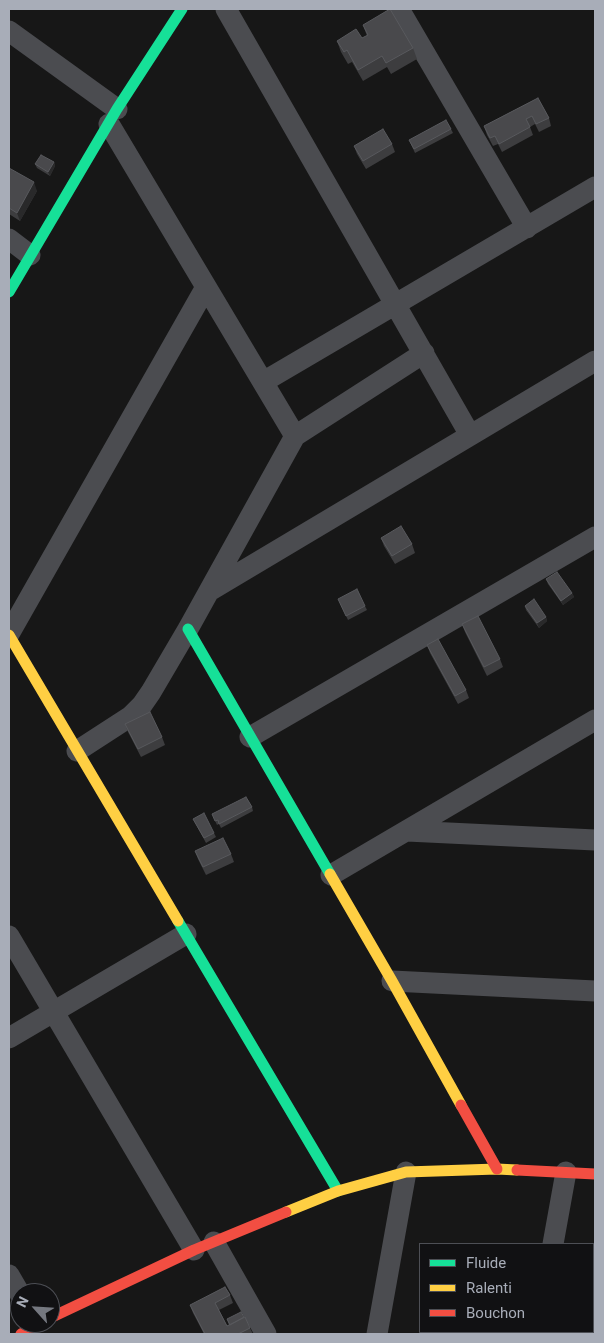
<!DOCTYPE html>
<html>
<head>
<meta charset="utf-8">
<style>
  body { margin:0 }
  #map { position:relative; width:604px; height:1343px; overflow:hidden; background:#171717; font-family:Roboto,sans-serif }
  canvas { display:block }
  .frame { position:absolute; inset:0; border:10px solid #a8adb8; pointer-events:none }
  .legend { position:absolute; left:419px; top:1243px; width:175px; height:90px; box-sizing:border-box; background:#111113; border:1px solid #4d4f55; margin:0; padding:6px 9px; list-style:none; font-size:15px; color:#a8adb8 }
  .legend li { display:flex; align-items:center; gap:10px; height:25px }
  .legend b { width:25px; border:1px solid #4d4f55 }
  .north { position:absolute; left:10px; top:1283px; width:50px; height:50px; box-sizing:border-box; background:#111113; border:1px solid #4d4f55; border-radius:50%; rotate:296deg; font-size:14px; font-weight:700; line-height:20px; text-align:center; color:#a8adb8 }
  .north::after { content:''; display:block; margin:auto; width:18px; height:22px; background:#757880; clip-path:polygon(50% 0,100% 100%,50% 72%,0 100%) }
</style>
</head>
<body>
<div id="map">
<canvas width="604" height="1343"></canvas>
<div class="frame"></div>
<ul class="legend">
<li><b style="height:6px;background:#16e098"></b>Fluide</li>
<li><b style="height:6px;background:#ffcf43"></b>Ralenti</li>
<li><b style="height:6px;background:#f24e42"></b>Bouchon</li>
</ul>
<div class="north">N</div>
</div>
<script>
const ctx = document.querySelector('canvas').getContext('2d');
ctx.lineJoin = 'round';
function toPath(rows) {
  const path = new Path2D();
  for (const r of rows) {
    path.moveTo(r[0], r[1]);
    for (let i = 2; i < r.length; i += 2) path.lineTo(r[i], r[i + 1]);
  }
  return path;
}
function trace(path, color, width, dash) {
  ctx.strokeStyle = color;
  ctx.lineWidth = width;
  ctx.lineCap = dash ? 'butt' : 'round';
  ctx.setLineDash(dash || []);
  ctx.stroke(path);
}
function fillPath(path, color) {
  ctx.fillStyle = color;
  ctx.fill(path, 'evenodd');
}
trace(toPath([
  [226,9,470,435],
  [399,9,527,228],
  [9,31,117,109],
  [109,124,295,436],
  [9,239,30,255],
  [263,382,595,187],
  [211,590,595,361],
  [9,634,206,287],
  [250,737,595,537],
  [77,751,131,716,142,705,151,692,188,629,295,436,424,353],
  [407,831,595,840],
  [331,875,595,720],
  [9,936,194,1250],
  [392,981,595,991],
  [9,1038,186,934],
  [214,1242,266,1334],
  [553,1244,566,1172],
  [9,1275,20,1294],
  [377,1334,406,1172],
  [536,1334,537,1332]
]), '#4b4c50', 21);
trace(toPath([
  [9,292,117,109,182,9],
  [188,629,330,874],
  [178,921,338,1191]
]), '#16e098', 11);
trace(toPath([
  [9,635,178,921],
  [330,874,392,981,461,1105],
  [286,1212,338,1191,406,1172,497,1169,517,1170]
]), '#ffcf43', 11);
trace(toPath([
  [461,1105,497,1169],
  [517,1170,595,1174],
  [50,1318,194,1250,286,1212],
  [21,1334,40,1323]
]), '#f24e42', 11);
fillPath(toPath([
  [363,25,413,48,417,59,391,74,387,67,363,81,352,62,348,64,341,52,337,41,362,38,367,36],
  [538,98,549,118,551,126,539,132,535,124,530,127,533,135,502,152,498,144,493,146,487,135,484,126],
  [451,129,453,133,415,153,409,140],
  [392,144,395,152,366,169,357,154,354,146],
  [54,162,55,166,50,176,37,168,35,164],
  [9,168,37,191,20,221,9,214],
  [381,538,412,544,415,553,395,564,384,546],
  [546,579,572,593,574,597,563,605,548,584],
  [338,599,365,606,367,610,348,620],
  [525,606,546,617,547,621,539,628,526,610],
  [462,624,500,659,503,667,487,676,465,632],
  [427,645,466,690,469,698,458,704,430,653],
  [125,724,162,737,165,745,141,757,128,732],
  [252,807,253,811,221,828,219,824,217,825,212,814],
  [193,819,214,833,216,837,206,843],
  [195,851,231,854,234,862,206,875,198,859],
  [230,1295,233,1303,219,1310,227,1326,229,1325,227,1319,244,1317,250,1328,253,1334,204,1334,193,1313,190,1305]
]), '#3d3d3f');
fillPath(toPath([
  [54,162,55,166,50,176,48,172],
  [34,182,37,191,20,221,17,213],
  [572,593,574,597,563,605,561,601],
  [546,617,547,621,539,628,537,623]
]), '#29292a');
const building = toPath([
  [390,9,413,48,386,63,382,56,358,70,347,50,344,52,337,41,356,29,362,38,368,35,363,25,390,9],
  [538,98,549,118,536,124,532,116,526,119,530,127,499,144,495,136,490,138,484,126,538,98],
  [446,120,451,129,414,149,409,140,446,120],
  [383,129,392,144,363,161,354,146,383,129],
  [41,155,54,162,48,172,35,164,41,155],
  [9,168,34,182,17,213,9,208,9,168],
  [401,526,412,544,392,556,381,538,401,526],
  [557,572,572,593,561,601,546,579,557,572],
  [357,589,365,606,346,616,338,599,357,589],
  [534,599,546,617,537,623,525,606,534,599],
  [478,616,500,659,484,667,462,624,478,616],
  [438,639,466,690,455,696,427,645,438,639],
  [150,712,162,737,138,749,125,724,150,712],
  [246,797,252,807,219,824,218,820,215,821,212,814,246,797],
  [204,813,214,833,204,838,193,819,204,813],
  [223,838,231,854,203,867,195,851,223,838],
  [225,1287,230,1295,215,1303,227,1326,245,1317,250,1328,238,1334,205,1334,190,1305,225,1287],
  [241,1312,244,1317,230,1325,227,1319,241,1312]
]);
fillPath(building, '#49494c');
trace(building, '#58595d', 1);
</script>
</body>
</html>
